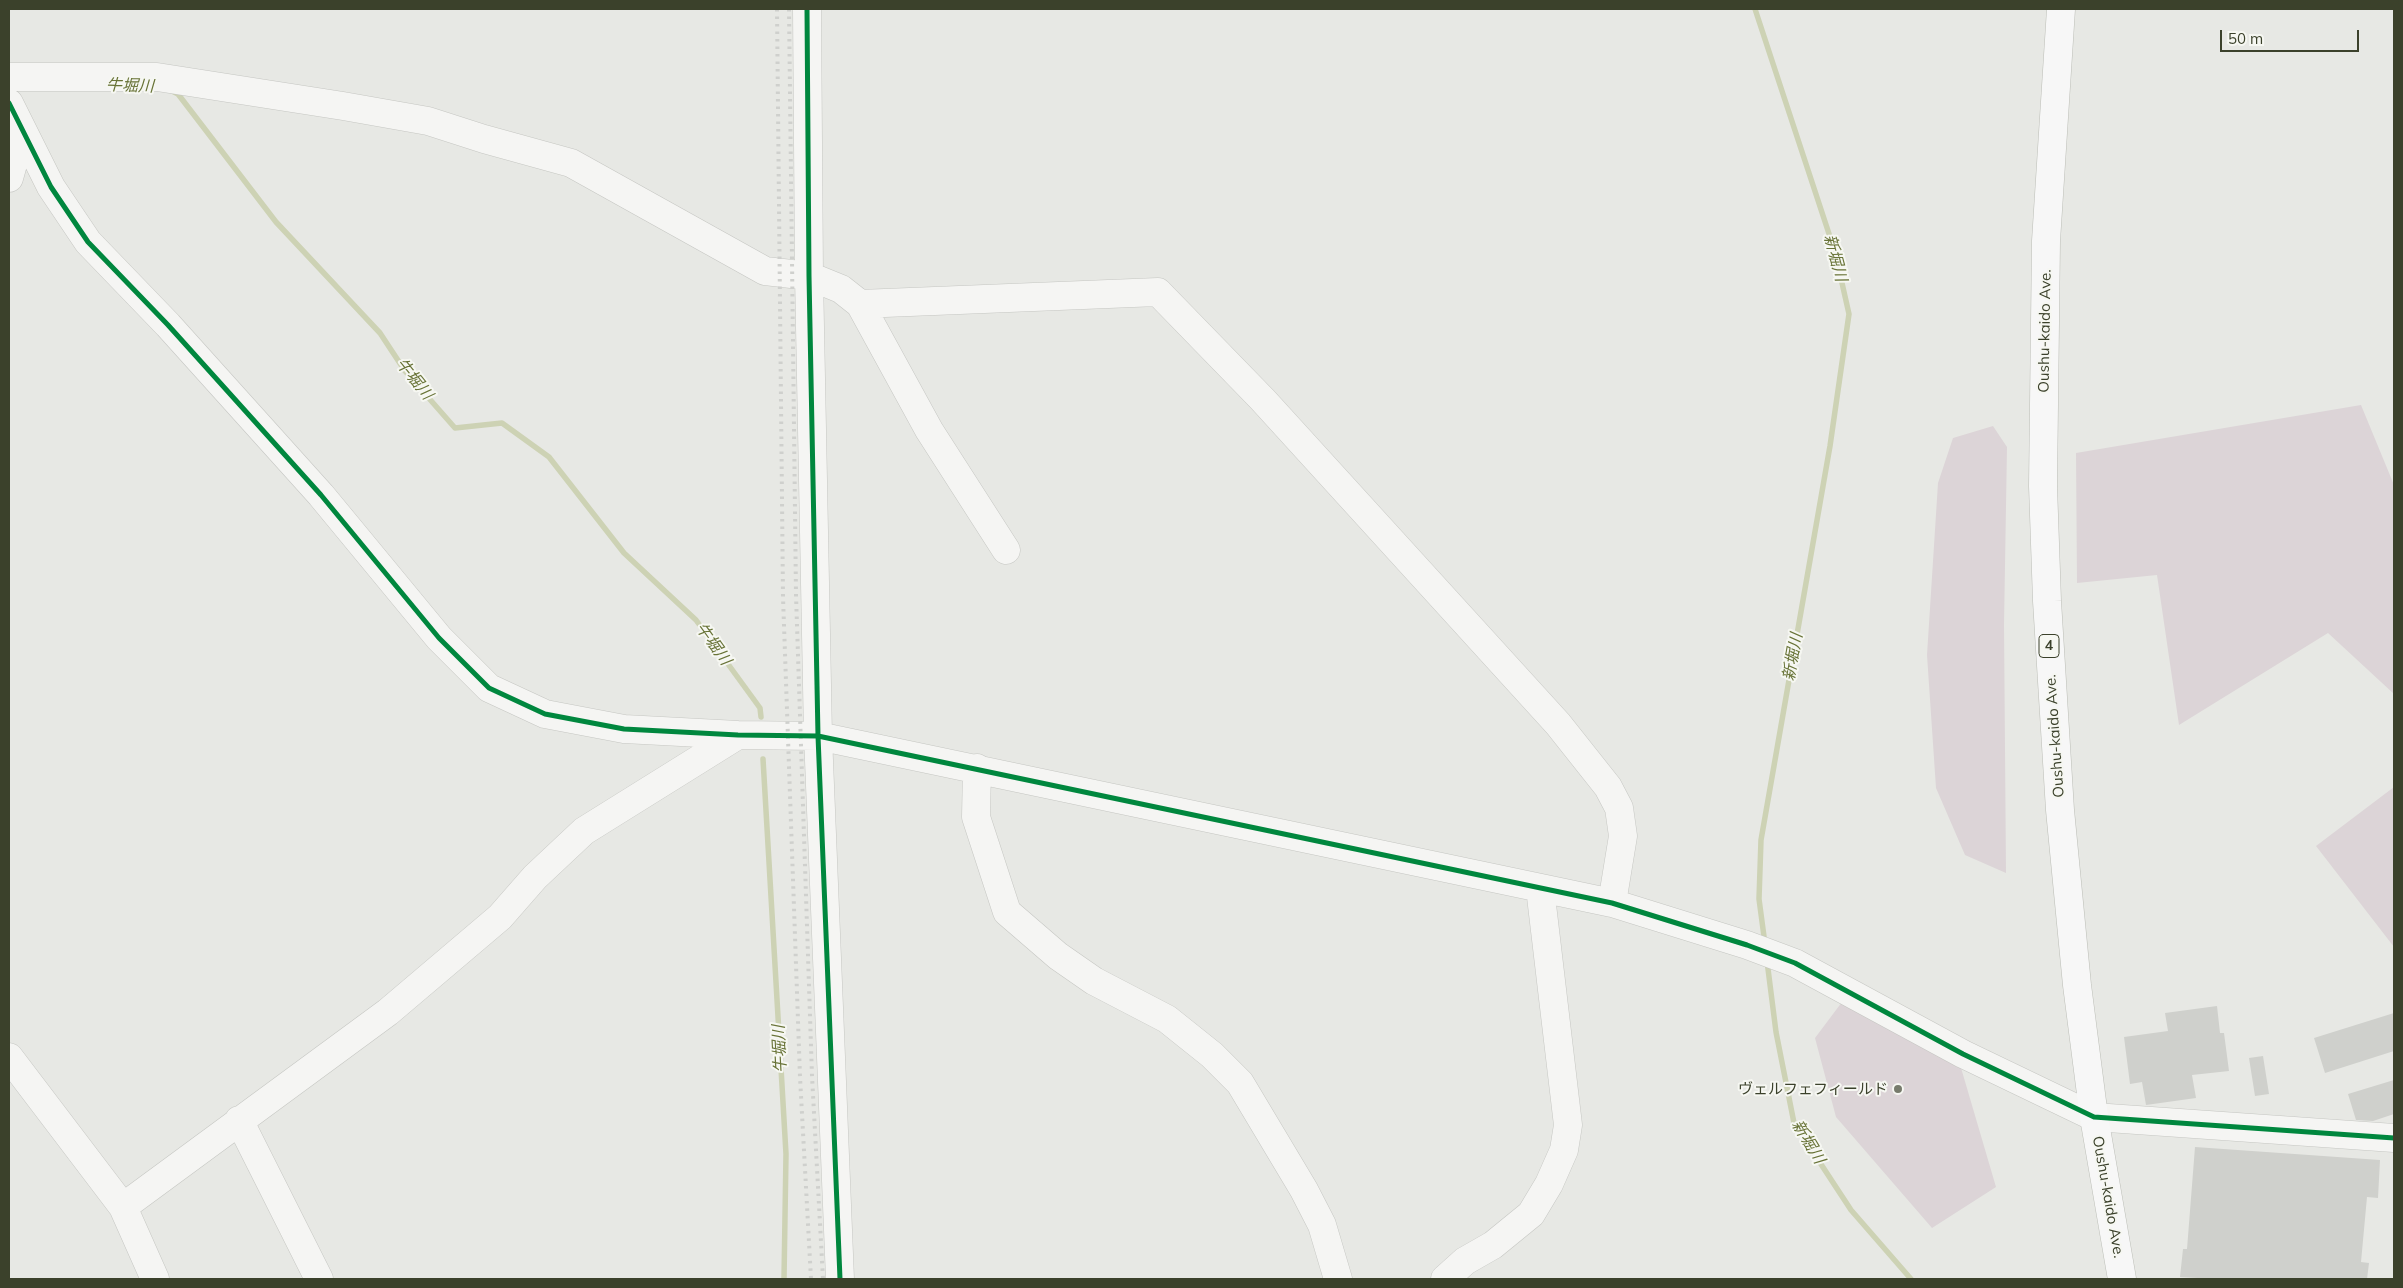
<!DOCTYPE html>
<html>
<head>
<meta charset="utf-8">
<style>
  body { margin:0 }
  #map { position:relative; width:2403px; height:1288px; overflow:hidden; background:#e7e8e4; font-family:Mulish,sans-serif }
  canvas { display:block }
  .frame { position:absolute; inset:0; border:10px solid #3b412b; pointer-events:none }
  .scale { position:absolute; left:2220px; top:30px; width:139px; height:22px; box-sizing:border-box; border:2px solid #3b412b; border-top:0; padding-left:6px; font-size:15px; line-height:18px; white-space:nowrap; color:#3b412b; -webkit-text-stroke:4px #f6f7f2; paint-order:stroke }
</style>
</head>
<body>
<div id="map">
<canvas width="2403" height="1288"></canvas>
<div class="frame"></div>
<div class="scale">50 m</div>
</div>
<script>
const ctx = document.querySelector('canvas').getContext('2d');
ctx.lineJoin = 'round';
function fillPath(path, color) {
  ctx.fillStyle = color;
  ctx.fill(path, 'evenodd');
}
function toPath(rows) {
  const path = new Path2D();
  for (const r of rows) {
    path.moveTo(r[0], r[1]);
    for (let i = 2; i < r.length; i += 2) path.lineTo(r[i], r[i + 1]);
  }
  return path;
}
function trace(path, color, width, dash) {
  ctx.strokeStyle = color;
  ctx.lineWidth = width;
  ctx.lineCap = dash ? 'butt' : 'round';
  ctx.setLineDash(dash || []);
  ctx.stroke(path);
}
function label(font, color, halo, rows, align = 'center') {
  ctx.font = font + ' Mulish,"Noto Sans JP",sans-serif';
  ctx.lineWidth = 4;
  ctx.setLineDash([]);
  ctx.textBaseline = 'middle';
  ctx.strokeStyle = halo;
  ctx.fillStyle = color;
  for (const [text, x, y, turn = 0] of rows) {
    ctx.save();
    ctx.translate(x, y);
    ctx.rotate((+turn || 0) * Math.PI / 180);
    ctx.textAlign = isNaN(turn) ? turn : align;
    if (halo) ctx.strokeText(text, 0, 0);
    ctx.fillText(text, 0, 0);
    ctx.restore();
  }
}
fillPath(toPath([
  [2361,405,2394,485,2394,694,2328,633,2179,725,2157,575,2077,583,2076,453],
  [1993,426,2007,447,2004,625,2006,873,1965,855,1936,788,1927,655,1938,483,1953,438],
  [2394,787,2394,947,2316,846],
  [1845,998,1959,1061,1996,1187,1932,1228,1836,1117,1815,1038]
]), '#dcd4d7');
trace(toPath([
  [1755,9,1835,252,1849,314,1830,446,1761,840,1759,899,1765,944],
  [172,91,178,94,276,222,380,333,405,371,455,428,502,423,549,457,624,553,696,620,760,708,761,717],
  [763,759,786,1154,784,1279],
  [1767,961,1776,1032,1794,1123,1851,1210,1911,1279]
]), '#cdd2b4', 5.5);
fillPath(toPath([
  [2217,1006,2220,1033,2224,1033,2229,1071,2192,1075,2196,1098,2146,1105,2142,1082,2130,1084,2124,1037,2168,1031,2165,1013],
  [2394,1013,2394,1051,2325,1073,2314,1038],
  [2263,1056,2269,1094,2255,1096,2249,1058],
  [2394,1080,2394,1114,2373,1121,2356,1120,2348,1094],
  [2195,1147,2380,1160,2378,1198,2367,1197,2361,1262,2369,1263,2367,1279,2215,1279,2180,1277,2183,1249,2187,1249]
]), '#cfd0cc');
const minor = toPath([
  [807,9,809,276,818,736,840,1279],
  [9,77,157,77,343,106,428,121,484,139,571,163,765,271,809,276,841,289,860,304,929,430,1006,550],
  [9,103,51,187,88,242,168,325,321,495,439,638,489,688,545,714,624,729,738,735,818,736,1612,903,1747,945,1795,963,1963,1054,2094,1117,2394,1138],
  [9,178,22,132],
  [860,304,1158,292,1263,400,1558,724,1608,787,1619,808,1623,836,1612,903],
  [977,768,976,817,1007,912,1058,956,1094,981,1167,1019,1212,1055,1240,1083,1304,1190,1322,1225,1338,1279],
  [9,1057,123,1207,155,1279],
  [239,1120,319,1279],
  [123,1207,388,1012,500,917,535,877,584,831,738,735],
  [1445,1279,1465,1261,1493,1245,1531,1214,1549,1184,1564,1150,1568,1125,1540,888]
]);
const highway = toPath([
  [2061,9,2046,241,2043,486,2047,601,2060,810,2077,985,2094,1117,2122,1279]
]);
trace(minor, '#c5c6c2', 29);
trace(highway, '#bbbdb6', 29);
trace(minor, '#f5f5f3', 28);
trace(highway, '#f7f7f7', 28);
trace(toPath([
  [777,9,783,597,800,1077,811,1279],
  [789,9,796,595,812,1076,823,1279]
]), '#cfd0cd', 4, [2.5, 5]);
trace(toPath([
  [807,9,809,276,818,736,840,1279],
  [9,103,51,187,88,242,168,325,321,495,439,638,489,688,545,714,624,729,738,735,818,736,1612,903,1747,945,1795,963,1963,1054,2094,1117,2394,1138]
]), '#00873e', 5);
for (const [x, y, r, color] of [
  [1898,1089,5,"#777b6c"]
]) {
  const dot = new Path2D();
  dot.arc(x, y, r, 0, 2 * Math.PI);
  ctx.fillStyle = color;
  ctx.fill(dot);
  trace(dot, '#f6f7f2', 2);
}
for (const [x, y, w] of [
  [2049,646,20]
]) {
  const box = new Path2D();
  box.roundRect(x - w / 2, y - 11.5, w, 23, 4);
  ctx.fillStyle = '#f6f7f2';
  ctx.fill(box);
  trace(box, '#3b412b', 1);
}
label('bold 14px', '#3b412b', null, [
  ["4",2049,646]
]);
label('15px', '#3b412b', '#f6f7f2', [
  ["Oushu-kaido Ave.",2045,331,-89],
  ["Oushu-kaido Ave.",2055,736,-94],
  ["Oushu-kaido Ave.",2108,1197,80]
]);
label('15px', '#3b412b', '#f6f7f2', [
  ["ヴェルフェフィールド",1888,1089]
], 'right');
label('italic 16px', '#687337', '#f6f7f2', [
  ["牛堀川",130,86,2],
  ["新堀川",1835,258,75],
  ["牛堀川",414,379,51],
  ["牛堀川",713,644,54],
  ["新堀川",1793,657,-80],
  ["牛堀川",780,1049,-93],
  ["新堀川",1808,1142,59]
]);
</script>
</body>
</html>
